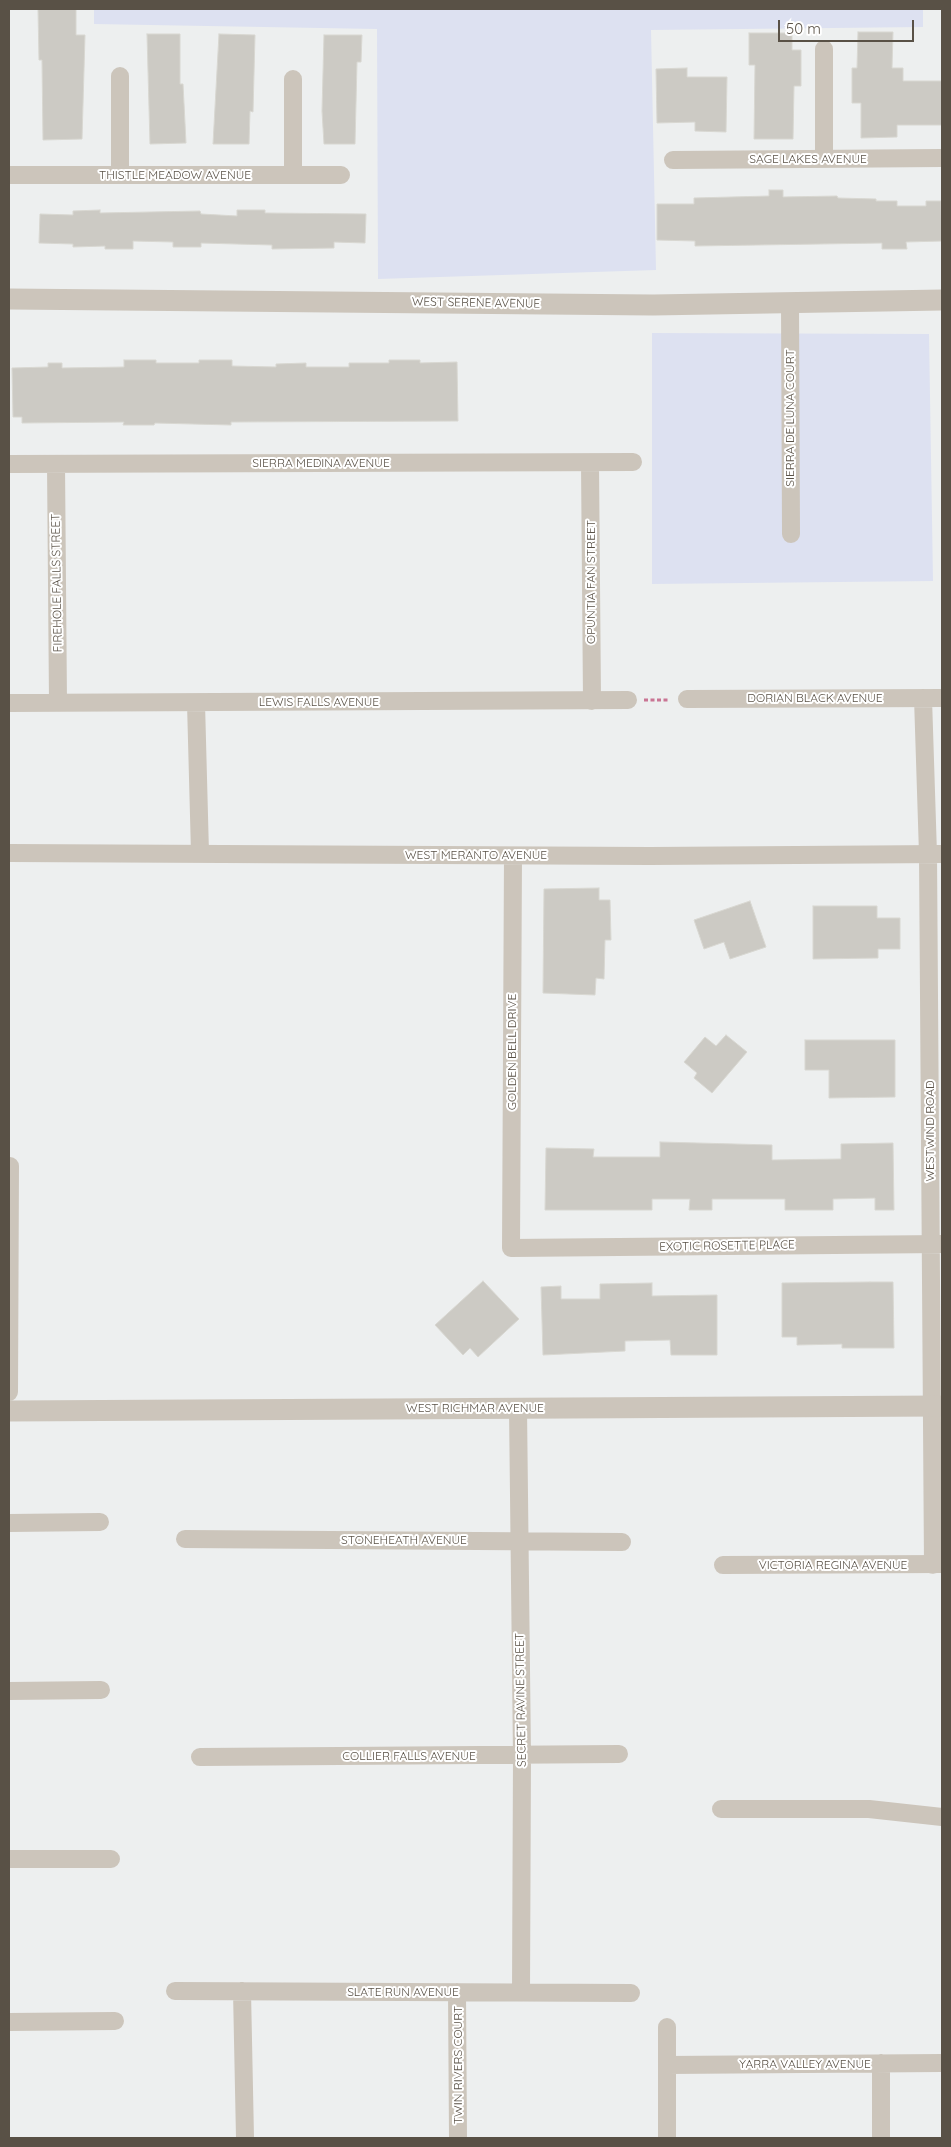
<!DOCTYPE html>
<html>
<head>
<meta charset="utf-8">
<style>
  body { margin:0 }
  #map { position:relative; width:951px; height:2147px; overflow:hidden; background:#edefef; font-family:Quicksand,sans-serif }
  canvas { display:block }
  .frame { position:absolute; inset:0; border:10px solid #595146; pointer-events:none }
  .scale { position:absolute; left:778px; top:20px; width:136px; height:22px; box-sizing:border-box; border:2px solid #595146; border-top:0; padding-left:6px; font-size:15px; line-height:18px; white-space:nowrap; color:#595146; -webkit-text-stroke:4px #fff; paint-order:stroke }
</style>
</head>
<body>
<div id="map">
<canvas width="951" height="2147"></canvas>
<div class="frame"></div>
<div class="scale">50 m</div>
</div>
<script>
const ctx = document.querySelector('canvas').getContext('2d');
ctx.lineJoin = 'round';
function fillPath(path, color) {
  ctx.fillStyle = color;
  ctx.fill(path, 'evenodd');
}
function toPath(rows) {
  const path = new Path2D();
  for (const r of rows) {
    path.moveTo(r[0], r[1]);
    for (let i = 2; i < r.length; i += 2) path.lineTo(r[i], r[i + 1]);
  }
  return path;
}
function trace(path, color, width, dash) {
  ctx.strokeStyle = color;
  ctx.lineWidth = width;
  ctx.lineCap = dash ? 'butt' : 'round';
  ctx.setLineDash(dash || []);
  ctx.stroke(path);
}
function label(font, color, halo, rows, align = 'center') {
  ctx.font = font + ' Quicksand,sans-serif';
  ctx.lineWidth = 4;
  ctx.setLineDash([]);
  ctx.textBaseline = 'middle';
  ctx.strokeStyle = halo;
  ctx.fillStyle = color;
  for (const [text, x, y, turn = 0] of rows) {
    ctx.save();
    ctx.translate(x, y);
    ctx.rotate((+turn || 0) * Math.PI / 180);
    ctx.textAlign = isNaN(turn) ? turn : align;
    if (halo) ctx.strokeText(text, 0, 0);
    ctx.fillText(text, 0, 0);
    ctx.restore();
  }
}
fillPath(toPath([
  [94,9,923,9,923,27,651,30,656,270,378,279,377,29,94,24],
  [652,333,929,334,933,581,652,584]
]), '#dde1f1');
const building = toPath([
  [38,9,76,9,76,35,85,35,82,139,43,140,42,60,39,60,38,9],
  [858,32,893,32,892,68,903,68,903,81,942,81,942,125,897,125,897,137,861,138,861,103,852,103,852,68,857,68,858,32],
  [749,33,792,33,792,50,801,50,801,86,794,86,793,139,754,139,755,65,749,65,749,33],
  [147,34,180,34,180,84,183,84,186,143,150,144,147,34],
  [219,34,255,35,253,112,250,111,249,144,213,144,219,34],
  [324,35,362,35,361,62,357,62,355,144,324,144,322,111,324,35],
  [687,68,687,77,727,77,726,132,695,131,695,122,657,123,656,69,687,68],
  [769,190,783,190,783,197,837,196,838,198,876,199,876,201,897,201,897,206,926,206,926,201,941,201,942,241,906,242,907,249,882,249,882,243,695,246,695,241,657,240,657,204,694,204,694,198,769,196,769,190],
  [100,210,100,213,200,211,201,214,237,216,237,210,265,210,265,213,366,214,365,243,334,242,334,248,272,249,272,245,201,243,201,247,173,247,173,242,133,241,133,249,105,249,105,246,73,247,73,244,39,243,40,214,73,215,73,211,100,210],
  [124,360,156,360,156,363,199,363,199,360,232,360,232,366,276,367,276,364,306,363,306,367,349,367,349,363,389,363,389,360,420,360,420,363,457,362,458,421,231,422,231,425,155,423,154,425,123,425,124,422,22,423,22,417,13,417,12,368,48,367,48,363,62,363,62,368,124,367,124,360],
  [599,888,599,900,610,900,611,940,605,940,604,979,596,978,595,995,543,993,544,889,599,888],
  [750,901,766,947,730,959,724,942,704,949,694,920,750,901],
  [813,906,877,906,877,918,900,918,900,949,878,949,878,958,813,959,813,906],
  [726,1035,747,1052,712,1093,694,1078,697,1073,684,1062,705,1037,716,1046,726,1035],
  [805,1040,895,1040,895,1097,829,1098,829,1070,805,1070,805,1040],
  [660,1142,772,1145,772,1160,841,1159,841,1144,893,1143,894,1210,875,1210,875,1198,833,1199,833,1210,785,1210,785,1199,712,1199,712,1210,689,1210,690,1199,652,1199,652,1210,545,1210,546,1148,594,1149,593,1157,660,1157,660,1142],
  [483,1281,519,1319,478,1357,470,1348,463,1355,435,1325,483,1281],
  [870,1282,893,1282,894,1348,842,1348,842,1344,797,1345,797,1337,782,1337,782,1283,870,1282],
  [652,1283,652,1296,717,1295,717,1355,671,1355,670,1340,625,1341,625,1351,543,1355,541,1287,561,1286,561,1299,600,1299,600,1284,652,1283]
]);
fillPath(building, '#cccac4');
trace(building, '#d8d7d1', 1);
trace(toPath([
  [644,700,670,700]
]), '#c97594', 3, [4, 2.5]);
trace(toPath([
  [824,49,824,159],
  [120,76,120,175],
  [293,79,293,174],
  [673,160,942,158],
  [9,175,341,175],
  [790,303,791,534],
  [590,463,592,701],
  [9,464,633,462],
  [56,464,58,703],
  [923,698,928,854,933,1565],
  [687,699,942,698],
  [9,703,628,700],
  [196,703,200,853],
  [9,853,650,856,942,854],
  [513,856,511,1248,942,1244],
  [9,1392,10,1166],
  [518,1408,522,1756,521,1992],
  [9,1523,100,1522],
  [185,1539,622,1542],
  [723,1565,942,1564],
  [9,1691,101,1690],
  [200,1757,619,1754],
  [721,1809,869,1809,942,1817],
  [9,1859,111,1859],
  [175,1991,631,1993],
  [242,1991,245,2138],
  [457,1992,458,2138],
  [9,2022,115,2021],
  [667,2027,667,2138],
  [881,2063,881,2138],
  [667,2065,942,2063]
]), '#ccc5bb', 18);
trace(toPath([
  [9,299,653,305,942,300],
  [9,1411,942,1406]
]), '#ccc5bb', 21);
label('12px', '#595146', '#fff', [
  ["SAGE LAKES AVENUE",808,159],
  ["THISTLE MEADOW AVENUE",175,175],
  ["WEST SERENE AVENUE",476,303,1],
  ["SIERRA DE LUNA COURT",790,418,-90],
  ["SIERRA MEDINA AVENUE",321,463],
  ["OPUNTIA FAN STREET",591,582,-90],
  ["FIREHOLE FALLS STREET",57,583,-91],
  ["DORIAN BLACK AVENUE",815,698],
  ["LEWIS FALLS AVENUE",319,702],
  ["WEST MERANTO AVENUE",476,855],
  ["GOLDEN BELL DRIVE",512,1052,-90],
  ["WESTWIND ROAD",930,1131,-90],
  ["EXOTIC ROSETTE PLACE",727,1246,-1],
  ["WEST RICHMAR AVENUE",475,1408],
  ["STONEHEATH AVENUE",404,1540],
  ["VICTORIA REGINA AVENUE",833,1565],
  ["SECRET RAVINE STREET",521,1700,-91],
  ["COLLIER FALLS AVENUE",409,1756],
  ["SLATE RUN AVENUE",403,1992],
  ["YARRA VALLEY AVENUE",805,2064],
  ["TWIN RIVERS COURT",458,2065,-90]
]);
</script>
</body>
</html>
